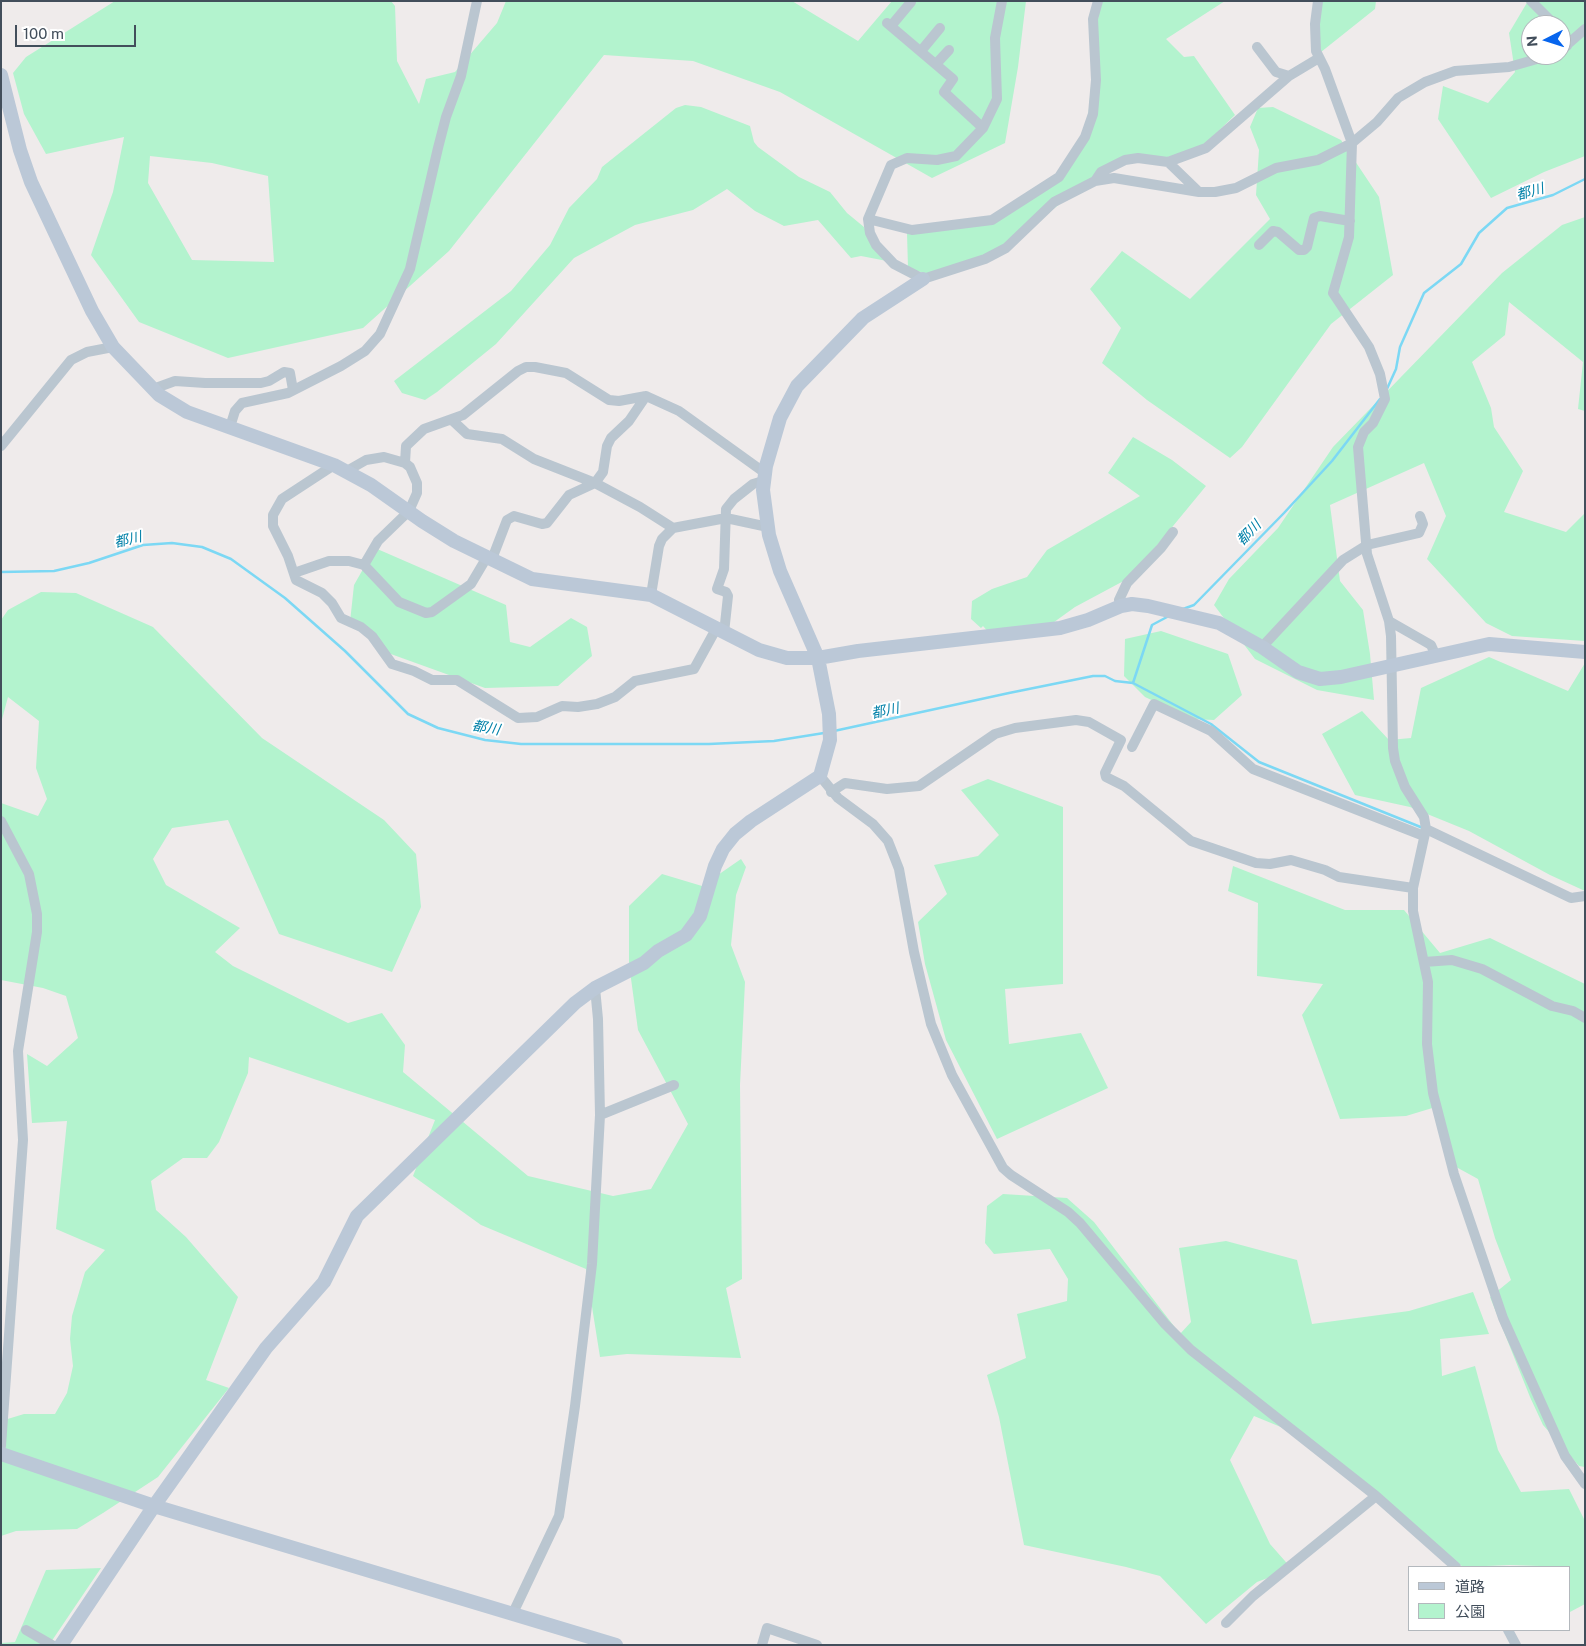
<!DOCTYPE html>
<html>
<head>
<meta charset="utf-8">
<style>
  body { margin:0 }
  #map { position:relative; width:1586px; height:1646px; overflow:hidden; background:#efebeb; font-family:"Public Sans","Noto Sans JP",sans-serif }
  canvas { display:block }
  .frame { position:absolute; inset:0; border:2px solid #424e5b; pointer-events:none }
  .legend { position:absolute; left:1408px; top:1566px; width:162px; height:65px; box-sizing:border-box; background:#fff; border:1px solid #b3b8bd; margin:0; padding:6px 9px; list-style:none; font-size:15px; color:#424e5b }
  .legend li { display:flex; align-items:center; gap:10px; height:25px }
  .legend b { width:25px; border:1px solid #b3b8bd }
  .north { position:absolute; left:1521px; top:15px; width:50px; height:50px; box-sizing:border-box; background:#fff; border:1px solid #b3b8bd; border-radius:50%; rotate:265deg; font-size:14px; font-weight:700; line-height:20px; text-align:center; color:#424e5b }
  .north::after { content:''; display:block; margin:auto; width:18px; height:22px; background:#0765ed; clip-path:polygon(50% 0,100% 100%,50% 72%,0 100%) }
  .scale { position:absolute; left:15px; top:25px; width:121px; height:22px; box-sizing:border-box; border:2px solid #424e5b; border-top:0; padding-left:6px; font-size:15px; line-height:18px; white-space:nowrap; color:#424e5b; -webkit-text-stroke:4px #fff; paint-order:stroke }
</style>
</head>
<body>
<div id="map">
<canvas width="1586" height="1646"></canvas>
<div class="frame"></div>
<ul class="legend">
<li><b style="height:6px;background:#bbc8d7"></b>道路</li>
<li><b style="height:14px;background:#b3f3ce"></b>公園</li>
</ul>
<div class="north">N</div>
<div class="scale">100 m</div>
</div>
<script>
const ctx = document.querySelector('canvas').getContext('2d');
ctx.lineJoin = 'round';
function fillPath(path, color) {
  ctx.fillStyle = color;
  ctx.fill(path, 'evenodd');
}
function toPath(rows) {
  const path = new Path2D();
  for (const r of rows) {
    path.moveTo(r[0], r[1]);
    for (let i = 2; i < r.length; i += 2) path.lineTo(r[i], r[i + 1]);
  }
  return path;
}
function trace(path, color, width, dash) {
  ctx.strokeStyle = color;
  ctx.lineWidth = width;
  ctx.lineCap = dash ? 'butt' : 'round';
  ctx.setLineDash(dash || []);
  ctx.stroke(path);
}
function label(font, color, halo, rows, align = 'center') {
  ctx.font = font + ' "Public Sans","Noto Sans JP",sans-serif';
  ctx.lineWidth = 4;
  ctx.setLineDash([]);
  ctx.textBaseline = 'middle';
  ctx.strokeStyle = halo;
  ctx.fillStyle = color;
  for (const [text, x, y, turn = 0] of rows) {
    ctx.save();
    ctx.translate(x, y);
    ctx.rotate((+turn || 0) * Math.PI / 180);
    ctx.textAlign = isNaN(turn) ? turn : align;
    if (halo) ctx.strokeText(text, 0, 0);
    ctx.fillText(text, 0, 0);
    ctx.restore();
  }
}
fillPath(toPath([
  [115,1,391,1,395,6,397,61,419,104,426,79,455,72,497,23,506,1,792,1,858,41,892,1,1026,1,1018,67,1005,143,932,178,780,92,693,61,604,55,449,251,363,328,228,358,139,322,91,255,113,192,124,137,46,154,24,114,13,73,26,57],
  [150,156,212,163,268,176,274,262,192,260,148,183],
  [1101,1,1225,1,1166,39,1184,57,1194,56,1235,115,1203,146,1165,158,1137,155,1079,189,1002,249,927,274,908,268,907,233,996,221,1061,177,1086,141,1096,31],
  [1320,1,1376,1,1375,9,1321,52,1317,32],
  [1528,1,1585,1,1585,156,1544,172,1491,198,1438,119,1443,86,1488,103,1515,72,1509,33],
  [1531,25,1561,25,1561,55,1531,55],
  [685,105,701,107,750,126,754,142,758,147,799,177,830,192,847,213,864,227,869,238,887,261,861,256,851,258,818,220,784,226,755,211,727,189,693,210,635,225,574,258,496,344,437,392,425,400,402,393,394,381,511,291,550,245,569,208,597,179,602,167,676,108],
  [1273,107,1341,140,1379,197,1393,275,1331,324,1242,447,1230,458,1147,400,1102,363,1121,328,1090,289,1122,251,1190,299,1270,219,1256,195,1259,150,1250,127,1258,108],
  [1585,217,1585,411,1578,409,1583,362,1509,302,1505,335,1472,362,1491,408,1494,427,1523,471,1504,512,1566,532,1585,513,1585,641,1512,636,1486,623,1427,559,1446,516,1424,463,1330,505,1340,581,1363,610,1370,654,1374,700,1317,690,1255,659,1214,605,1229,579,1278,528,1333,447,1502,273,1562,225],
  [1133,437,1172,460,1206,486,1131,577,1075,607,1050,625,991,635,983,626,981,628,971,619,972,601,992,589,1027,577,1047,550,1140,496,1108,473],
  [375,548,506,605,510,642,530,647,571,618,587,627,592,656,558,686,485,688,388,653,350,622,354,585],
  [41,592,76,593,153,627,262,738,384,820,416,854,421,907,392,972,279,934,228,820,172,828,153,859,166,885,240,928,215,952,233,966,348,1023,382,1013,405,1045,403,1072,528,1176,613,1196,651,1189,688,1124,638,1030,629,964,629,906,662,874,702,886,741,859,746,867,736,895,731,945,745,982,740,1085,742,1279,726,1288,741,1358,627,1354,600,1357,586,1269,481,1225,413,1176,435,1120,249,1057,248,1073,219,1142,207,1158,183,1158,151,1181,156,1210,186,1237,238,1297,206,1380,229,1388,158,1477,103,1513,77,1529,16,1531,1,1536,1,1421,24,1414,55,1414,67,1393,73,1366,70,1339,72,1316,85,1272,105,1250,56,1229,67,1121,32,1123,27,1054,47,1066,78,1038,66,996,43,988,1,980,1,803,38,816,47,799,36,768,39,721,8,697,1,723,1,620,8,610],
  [1161,631,1228,654,1242,695,1214,720,1192,719,1145,697,1124,676,1125,639],
  [1489,657,1568,691,1585,663,1585,891,1550,875,1469,831,1410,807,1355,795,1322,734,1362,711,1389,740,1411,738,1421,688],
  [988,779,1063,807,1063,984,1005,989,1009,1044,1081,1033,1108,1088,997,1139,946,1040,925,964,918,922,947,894,934,865,978,856,999,835,961,790],
  [1233,866,1345,910,1404,910,1440,953,1490,938,1585,984,1585,1467,1579,1466,1543,1425,1530,1397,1490,1297,1511,1280,1495,1238,1478,1179,1447,1162,1439,1106,1406,1116,1340,1119,1302,1015,1323,984,1257,976,1258,903,1228,891],
  [1003,1194,1067,1198,1094,1222,1180,1334,1191,1322,1179,1248,1226,1241,1297,1260,1312,1324,1409,1311,1473,1292,1489,1334,1440,1339,1442,1376,1475,1366,1498,1450,1521,1492,1569,1489,1585,1521,1585,1604,1570,1612,1570,1567,1510,1565,1463,1567,1396,1514,1310,1439,1254,1416,1230,1460,1270,1544,1292,1569,1257,1582,1206,1624,1160,1576,1126,1567,1024,1545,999,1417,987,1375,1026,1358,1017,1314,1067,1301,1068,1279,1050,1249,994,1254,985,1243,987,1206],
  [101,1568,49,1645,1,1645,1,1643,15,1642,46,1570]
]), '#b3f3ce');
trace(toPath([
  [1386,391,1396,369,1400,347,1424,293,1461,264,1479,233,1507,208,1553,195,1585,179],
  [1,572,54,571,89,563,143,545,172,543,202,547,231,559,285,598,345,651,408,714,438,728,485,740,521,744,709,744,774,741,824,733],
  [1183,609,1194,605,1284,513,1332,461,1380,399],
  [1133,683,1152,625,1167,617],
  [834,731,1009,693,1093,676,1105,676,1115,681,1133,683,1211,724,1259,762,1423,828]
]), '#7cd8f4', 2.5);
trace(toPath([
  [1002,1,995,38,997,99,983,128,956,156,937,160,907,158,891,165,868,219,870,233,876,245,894,264,923,279,985,259,1006,248,1054,202,1095,181,1114,178,1199,192,1215,192,1236,188,1276,168,1318,160,1352,143,1377,122,1398,98,1425,82,1455,71,1509,67,1551,55],
  [1318,1,1315,24,1316,51,1325,69,1352,143,1349,237,1333,293,1369,347,1380,374,1385,399,1373,423,1364,432,1358,447,1367,554,1389,621,1391,636,1393,748,1395,761,1405,787,1424,817,1426,829,1413,888,1413,911,1428,982,1427,1044,1433,1093,1454,1174,1503,1318,1565,1456,1585,1484],
  [1531,1,1555,25],
  [887,23,953,79,944,92,983,128],
  [891,26,911,2],
  [1561,31,1565,35,1567,46],
  [1257,47,1276,72,1289,76],
  [1561,50,1585,29],
  [921,51,940,28],
  [936,64,949,50],
  [1168,162,1199,192],
  [1095,181,1101,172,1125,160,1138,158,1168,162,1206,148,1289,76,1319,58],
  [868,219,912,230,992,220,1059,177,1085,137,1093,114,1096,80,1093,19,1098,1],
  [1259,245,1273,231,1278,232,1299,250,1304,250,1307,247,1314,218,1320,216,1350,221],
  [153,389,175,381,205,383,261,383,269,381,284,372,290,373,293,390],
  [452,420,467,434,502,439,534,459,595,483,640,507,673,528],
  [230,427,235,411,242,403,288,393,341,366,365,351,380,334,410,269,438,148,446,117,461,76,477,1],
  [1,446,71,360,87,352,113,347],
  [405,463,406,446,424,429,463,415,518,371,526,367,535,367,566,373,609,400,619,401,646,396,679,411,765,473],
  [334,465,282,499,273,515,273,526,288,556,296,580,322,593,332,603,341,618,361,627,372,636,392,664,414,671,432,680,457,680,518,718,537,717,562,706,578,707,597,704,615,697,635,681,694,669,716,629],
  [345,472,366,460,384,457,405,463,410,467,417,483,417,493,409,511,378,541,364,565],
  [492,559,507,520,514,516,542,524,547,523,569,495,595,483,603,472,607,446,611,438,629,421,646,396],
  [294,573,329,561,349,561,364,565,399,602,426,613,432,612,471,584,487,557],
  [651,595,659,546,662,539,673,528,726,518,768,527],
  [1121,606,1119,600,1127,583,1161,548,1173,532],
  [1389,621,1431,645,1435,654],
  [724,633,728,596,726,592,717,589,724,569,726,509,734,499,753,484,763,481],
  [1262,647,1343,560,1367,545,1419,533,1423,524,1420,516],
  [1132,747,1154,704,1211,731,1253,769,1424,836],
  [820,776,838,798,873,824,888,841,899,869,914,952,931,1024,952,1075,1003,1168,1011,1175,1068,1212,1080,1223,1165,1324,1191,1350,1376,1496,1456,1567],
  [831,792,845,783,887,789,919,786,995,734,1015,728,1076,720,1089,722,1121,740,1105,773,1106,777,1124,786,1191,841,1256,863,1270,864,1291,860,1325,870,1339,877,1413,888],
  [1,821,29,874,37,914,37,932,18,1051,23,1140,1,1446],
  [1426,829,1571,898,1585,896],
  [1424,962,1452,960,1482,969,1552,1006,1573,1011,1585,1018],
  [600,1115,674,1085],
  [513,1613,559,1516,575,1406,592,1264,600,1115,598,1019,595,988],
  [1226,1623,1253,1596,1376,1496],
  [26,1630,52,1645],
  [1508,1630,1516,1645],
  [762,1645,767,1628,817,1645]
]), '#bac6d0', 10);
trace(toPath([
  [1,75,20,150,31,182,92,311,113,347,159,395,187,412,334,465,371,485,422,521,454,541,532,579,651,595,759,650,787,658,818,658,858,651,1060,628,1088,620,1121,606,1132,604,1148,606,1219,623,1262,647,1298,672,1320,679,1341,677,1489,644,1585,652],
  [1,1454,154,1506,616,1645],
  [61,1645,154,1506,266,1348,324,1282,357,1216,575,1003,595,988,644,963,658,951,686,935,700,916,715,866,723,849,735,834,751,821,820,776,830,740,829,714,818,658,780,571,769,535,763,490,766,466,780,418,797,386,863,318,923,279]
]), '#bbc8d7', 14);
label('italic 14px', '#0180a8', '#fff', [
  ["都川",1530,192,-16],
  ["都川",1249,533,-46],
  ["都川",128,540,-14],
  ["都川",885,711,-12],
  ["都川",486,728,10]
]);
</script>
</body>
</html>
